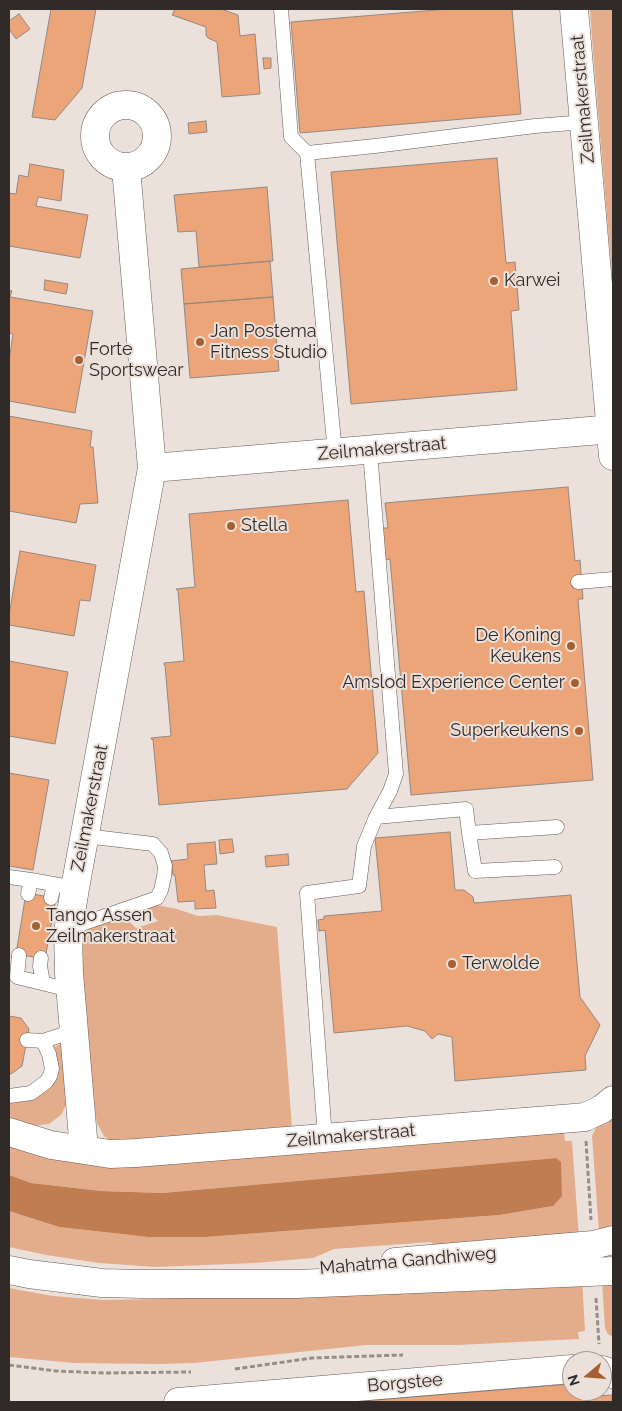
<!DOCTYPE html>
<html>
<head>
<meta charset="utf-8">
<style>
  body { margin:0 }
  #map { position:relative; width:622px; height:1411px; overflow:hidden; background:#ece1da; font-family:Raleway,sans-serif }
  canvas { display:block }
  .frame { position:absolute; inset:0; border:10px solid #302b29; pointer-events:none }
  .north { position:absolute; left:562px; top:1351px; width:50px; height:50px; box-sizing:border-box; background:#ece1da; border:1px solid #a19893; border-radius:50%; rotate:252deg; font-size:14px; font-weight:700; line-height:20px; text-align:center; color:#302b29 }
  .north::after { content:''; display:block; margin:auto; width:18px; height:22px; background:#a56032; clip-path:polygon(50% 0,100% 100%,50% 72%,0 100%) }
</style>
</head>
<body>
<div id="map">
<canvas width="622" height="1411"></canvas>
<div class="frame"></div>
<div class="north">N</div>
</div>
<script>
const ctx = document.querySelector('canvas').getContext('2d');
ctx.lineJoin = 'round';
function fillPath(path, color) {
  ctx.fillStyle = color;
  ctx.fill(path, 'evenodd');
}
function toPath(rows) {
  const path = new Path2D();
  for (const r of rows) {
    if (r.length === 3) {
      path.moveTo(r[0] + r[2], r[1]);
      path.arc(r[0], r[1], r[2], 0, 2 * Math.PI);
      continue;
    }
    path.moveTo(r[0], r[1]);
    for (let i = 2; i < r.length; i += 2) path.lineTo(r[i], r[i + 1]);
  }
  return path;
}
function trace(path, color, width, dash) {
  ctx.strokeStyle = color;
  ctx.lineWidth = width;
  ctx.lineCap = dash ? 'butt' : 'round';
  ctx.setLineDash(dash || []);
  ctx.stroke(path);
}
function label(font, color, halo, rows, align = 'center') {
  ctx.font = font + ' Raleway,sans-serif';
  ctx.lineWidth = 4;
  ctx.setLineDash([]);
  ctx.textBaseline = 'middle';
  ctx.strokeStyle = halo;
  ctx.fillStyle = color;
  for (const [text, x, y, turn = 0] of rows) {
    ctx.save();
    ctx.translate(x, y);
    ctx.rotate((+turn || 0) * Math.PI / 180);
    ctx.textAlign = isNaN(turn) ? turn : align;
    if (halo) ctx.strokeText(text, 0, 0);
    ctx.fillText(text, 0, 0);
    ctx.restore();
  }
}
fillPath(toPath([
  [590,9,613,9,613,286,593,51],
  [152,904,177,909,198,916,217,915,277,927,292,1128,118,1142,109,1140,104,1136,97,1123,95,1112,83,983,83,934,88,929,122,915,136,928,158,921,143,908],
  [63,1043,67,1099,66,1105,61,1115,49,1124,40,1125,32,1126,9,1121,9,1101,42,1093,54,1047],
  [613,1116,613,1225,599,1232,592,1136,596,1128,600,1123],
  [564,1131,565,1141,572,1141,579,1238,437,1249,431,1242,334,1249,313,1258,255,1263,156,1267,99,1263,46,1255,9,1247,9,1211,59,1227,148,1237,206,1237,500,1215,553,1206,556,1158,162,1193,101,1191,31,1183,9,1175,9,1146],
  [582,1279,585,1331,578,1332,579,1339,458,1345,367,1345,194,1363,160,1364,74,1363,9,1357,9,1288,53,1296,103,1300,158,1299],
  [602,1281,613,1283,613,1337,608,1334,605,1328]
]), '#e3ad8c');
fillPath(toPath([
  [556,1158,561,1162,562,1196,553,1206,500,1215,206,1237,148,1237,59,1227,9,1211,9,1175,31,1183,101,1191,162,1193]
]), '#c17d52');
const building = toPath([
  [51,9,96,9,82,88,55,120,32,117,51,9],
  [175,9,221,9,238,15,240,36,255,34,260,94,222,97,217,42,208,38,206,35,206,27,172,15,175,9],
  [448,9,512,9,521,114,300,133,291,22,448,9],
  [19,14,30,29,16,39,9,29,9,21,19,14],
  [263,58,271,58,271,68,264,69,263,58],
  [206,121,207,132,189,134,188,123,206,121],
  [497,158,506,263,515,262,519,310,511,311,517,390,351,404,331,172,497,158],
  [30,164,64,170,61,201,38,197,36,206,88,215,80,258,9,246,9,193,16,194,19,175,28,177,30,164],
  [267,187,273,261,199,267,196,231,178,232,174,195,267,187],
  [270,261,273,297,184,304,181,269,270,261],
  [45,280,68,284,66,294,44,290,45,280],
  [9,290,12,291,10,297,93,311,75,413,9,401,9,361,13,334,9,333,9,290],
  [273,297,279,371,190,378,184,304,273,297],
  [9,416,92,431,90,447,93,447,98,503,80,504,76,523,9,511,9,416],
  [568,487,575,561,580,560,583,599,578,599,593,780,411,795,390,559,381,560,378,528,388,528,385,503,568,487],
  [348,500,356,592,364,591,378,753,347,789,159,805,153,739,152,740,151,738,171,736,165,665,164,665,164,663,184,661,178,591,176,589,195,587,189,514,348,500],
  [20,551,96,565,90,601,80,600,74,636,9,625,9,615,20,551],
  [9,661,68,672,55,744,9,736,9,661],
  [9,773,49,780,33,870,9,866,9,773],
  [450,832,455,890,464,890,473,897,474,903,571,895,580,997,600,1025,585,1056,586,1070,455,1081,452,1037,438,1034,432,1039,425,1031,407,1026,334,1033,325,930,319,931,318,920,324,919,324,916,382,911,375,838,450,832],
  [232,839,234,852,220,854,219,840,232,839],
  [215,842,217,864,204,865,206,891,214,890,216,908,195,909,195,901,178,902,175,875,173,875,171,861,188,859,187,844,215,842],
  [288,854,289,865,266,867,265,856,288,854],
  [26,893,56,898,45,959,16,954,26,893],
  [9,1016,21,1018,29,1029,22,1066,11,1074,9,1073,9,1016],
  [572,1384,572,1391,584,1391,585,1397,612,1395,612,1402,351,1402,572,1384]
]);
fillPath(building, '#eca579');
trace(building, '#938882', 1);
const lane = toPath([
  [281,9,291,137,307,153],
  [335,453,307,153,375,146,535,126,585,122],
  [578,582,613,579],
  [376,817,466,809,469,833,557,827],
  [469,833,475,871,555,867],
  [9,877,31,880],
  [28,894,31,880,75,888],
  [51,898,54,884],
  [70,928,157,898,161,890,164,877,165,866,161,853,153,844,85,836],
  [19,955,17,977,70,990],
  [41,958,40,966,43,983],
  [27,1040,43,1041,74,1031],
  [9,1096,31,1093,46,1082,50,1076,52,1069,49,1054,43,1041],
  [325,1138,307,893,359,886,364,846,376,817,390,791,396,774,370,451]
]);
const street = toPath([
  [574,9,613,456],
  [126,136,31],
  [126,168,152,468],
  [9,1132,51,1145,84,1150,110,1154,136,1153,574,1118,585,1117,602,1109,613,1100],
  [84,1150,69,973,68,932,75,888,152,468,613,429],
  [602,1370,613,1374],
  [178,1402,572,1369]
]);
const secondary = toPath([
  [395,1262,593,1245,613,1240],
  [9,1270,29,1274,102,1283,142,1284,296,1284,613,1271]
]);
trace(lane, '#645a54', 15);
trace(street, '#645a54', 29);
trace(secondary, '#645a54', 29);
trace(toPath([
  [586,1141,591,1220],
  [596,1298,599,1344],
  [9,1365,56,1371,103,1373,191,1372],
  [235,1369,312,1358,403,1355]
]), '#958d88', 3, [5, 2.5]);
trace(lane, '#fff', 14);
trace(street, '#fff', 28);
trace(secondary, '#fff', 28);
for (const [x, y, r, color] of [
  [494,281,5,"#a56032"],
  [200,342,5,"#a56032"],
  [79,360,5,"#a56032"],
  [231,526,5,"#a56032"],
  [571,646,5,"#a56032"],
  [575,683,5,"#a56032"],
  [579,731,5,"#a56032"],
  [36,926,5,"#a56032"],
  [452,964,5,"#a56032"]
]) {
  const dot = new Path2D();
  dot.arc(x, y, r, 0, 2 * Math.PI);
  ctx.fillStyle = color;
  ctx.fill(dot);
  trace(dot, '#ece1da', 2);
}
label('18px', '#302b29', '#ece1da', [
  ["Zeilmakerstraat",583,99,-95],
  ["Zeilmakerstraat",382,449,-5],
  ["Zeilmakerstraat",90,808,-79],
  ["Zeilmakerstraat",351,1136,-5],
  ["Mahatma Gandhiweg",408,1261,-5],
  ["Borgstee",405,1383,-5]
]);
label('18px', '#302b29', '#ece1da', [
  ["Karwei",504,281],
  ["Jan Postema",210,332],
  ["Fitness Studio",210,353],
  ["Forte",89,350],
  ["Sportswear",89,371],
  ["Stella",241,526],
  ["De Koning",561,636,"right"],
  ["Keukens",561,657,"right"],
  ["Amslod Experience Center",565,683,"right"],
  ["Superkeukens",569,731,"right"],
  ["Tango Assen",46,916],
  ["Zeilmakerstraat",46,937],
  ["Terwolde",462,964]
], 'left');
</script>
</body>
</html>
